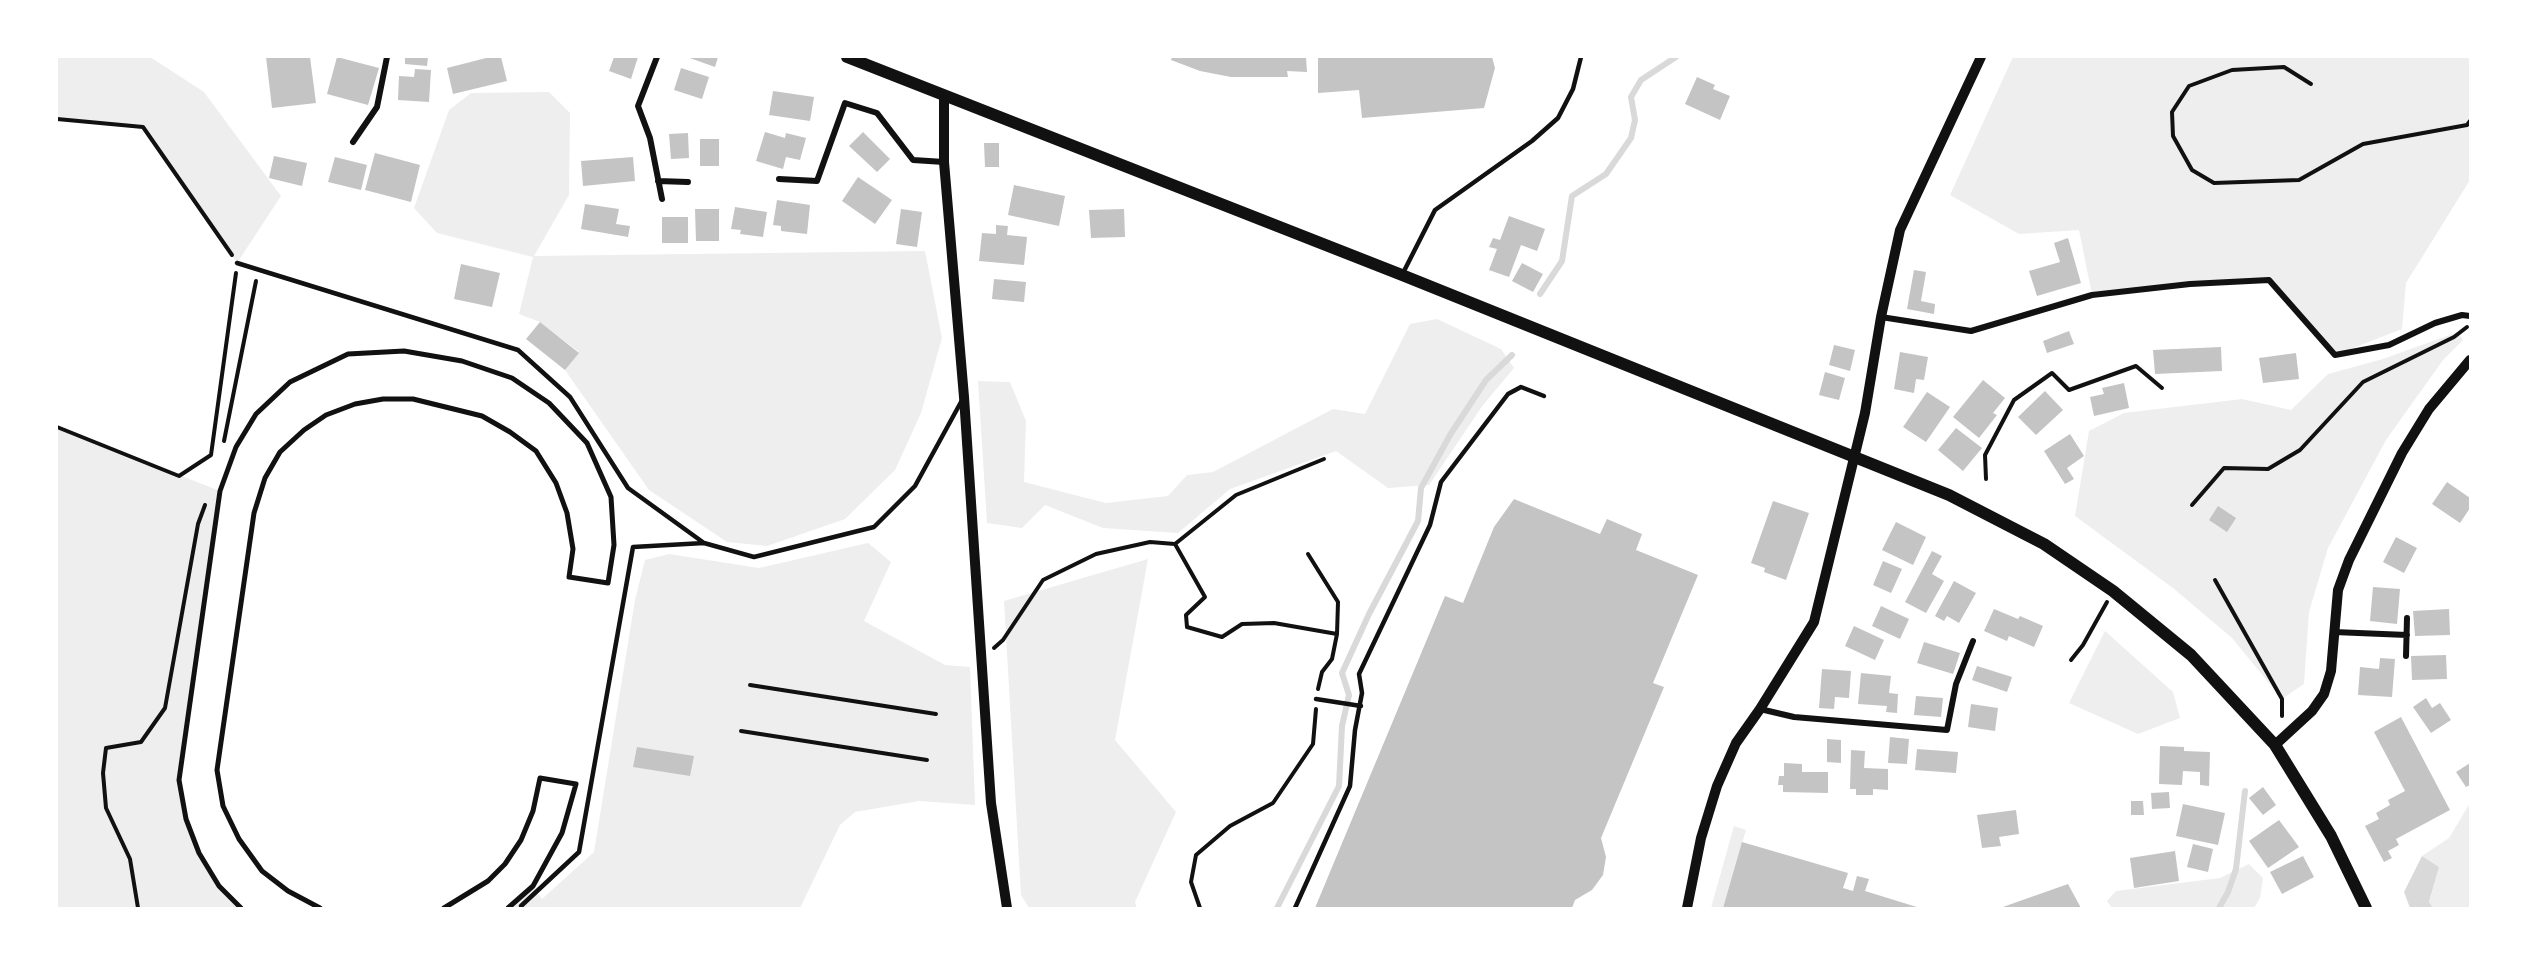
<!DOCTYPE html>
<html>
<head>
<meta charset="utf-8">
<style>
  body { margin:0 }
  #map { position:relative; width:2527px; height:965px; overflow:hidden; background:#fff; font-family:"PT Sans",sans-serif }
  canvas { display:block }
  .frame { position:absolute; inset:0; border:58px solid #fff; pointer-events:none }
</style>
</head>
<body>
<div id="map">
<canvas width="2527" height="965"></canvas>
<div class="frame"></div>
</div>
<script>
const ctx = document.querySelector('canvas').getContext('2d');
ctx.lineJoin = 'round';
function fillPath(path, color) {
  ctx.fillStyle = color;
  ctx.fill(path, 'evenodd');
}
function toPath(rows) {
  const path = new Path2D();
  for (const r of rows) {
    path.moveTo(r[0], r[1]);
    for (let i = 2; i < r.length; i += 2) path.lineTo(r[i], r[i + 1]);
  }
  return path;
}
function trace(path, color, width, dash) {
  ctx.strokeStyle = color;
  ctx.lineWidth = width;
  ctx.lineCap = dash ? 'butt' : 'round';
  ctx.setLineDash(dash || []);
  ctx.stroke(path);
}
fillPath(toPath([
  [57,57,150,57,204,92,281,196,237,263,143,128,57,119],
  [2013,57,2470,57,2470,180,2406,283,2402,329,2335,355,2269,280,2092,295,2079,230,2019,234,1950,195],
  [549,92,570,113,569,195,534,256,925,251,942,338,921,413,895,470,845,519,767,546,727,542,649,490,565,370,579,352,540,322,519,314,533,257,437,233,414,208,449,110,471,93],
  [1437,319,1501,349,1514,368,1483,405,1429,485,1388,488,1336,451,1230,489,1178,533,1103,528,1045,505,1022,528,987,523,978,381,1010,382,1026,421,1024,482,1106,503,1168,496,1187,475,1213,472,1333,409,1365,414,1410,324],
  [2458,332,2463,340,2443,360,2386,440,2328,548,2309,612,2304,684,2282,699,2232,638,2173,588,2075,516,2089,431,2124,413,2242,399,2291,410,2328,374,2383,359],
  [57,427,220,491,179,780,186,819,199,853,219,886,241,908,57,908],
  [868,543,891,562,864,621,945,665,970,667,975,805,919,801,855,812,840,825,800,908,508,908,533,886,542,899,594,852,635,600,645,560,669,554,759,568],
  [1148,559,1115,740,1176,812,1135,902,1137,908,1029,908,1021,895,1004,601],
  [2105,631,2173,692,2180,718,2138,734,2069,703],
  [2470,803,2470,908,2433,908,2429,903,2439,867,2422,856,2449,838],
  [1734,826,1746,830,1723,908,1711,908],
  [2249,864,2263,878,2260,898,2254,908,2112,908,2107,901,2116,891,2220,878]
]), '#eee');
fillPath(toPath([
  [2422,856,2439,867,2429,902,2433,908,2410,908,2404,892]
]), '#d9d9d9');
trace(toPath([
  [1540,294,1562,261,1572,196,1606,174,1631,138,1635,120,1631,97,1641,80,1676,57],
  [1277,908,1339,786,1342,726,1349,695,1342,673,1369,614,1418,521,1421,488,1450,435,1486,380,1512,355],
  [2219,908,2228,892,2236,869,2245,791]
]), '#d9d9d9', 6);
fillPath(toPath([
  [266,57,310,57,316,103,272,108],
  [337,57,379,68,368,105,327,94],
  [405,57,428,57,427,66,405,64],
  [490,57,501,57,507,81,453,94,447,68],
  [614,57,638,57,631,79,609,71],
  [687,57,718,57,715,67],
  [1172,57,1306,57,1307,72,1287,71,1288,77,1231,77,1200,71,1171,60],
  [1318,57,1492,57,1495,68,1484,108,1362,118,1359,90,1318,93],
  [681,68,709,77,702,99,674,90],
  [415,69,431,70,429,102,398,100,399,76,414,77],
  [1697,77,1715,85,1713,89,1730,96,1720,120,1685,104],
  [773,91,814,97,810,121,769,115],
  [765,132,785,138,786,133,806,138,800,160,786,157,783,169,756,161],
  [863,132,890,159,877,172,849,146],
  [688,133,689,158,671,159,669,134],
  [700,139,719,139,719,166,700,166],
  [984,143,999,143,999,167,985,167],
  [375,153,420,165,411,202,365,190],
  [274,156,307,163,302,186,269,178],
  [335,157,367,165,361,190,328,182],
  [633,157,635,181,583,186,581,161],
  [858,177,892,200,875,224,842,201],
  [1014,185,1065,196,1059,226,1008,215],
  [777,200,810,205,807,234,781,231,781,226,773,225],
  [585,204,619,209,616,224,630,226,628,237,581,229],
  [735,207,767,212,763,237,740,234,741,230,731,229],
  [695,209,719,209,719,241,696,241],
  [901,209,922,212,917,247,896,244],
  [1124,209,1125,237,1091,238,1089,210],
  [1509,216,1545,229,1537,251,1521,245,1509,277,1489,270,1497,249,1489,247,1493,238,1500,240],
  [662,217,688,217,688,243,662,243],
  [996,225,1008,226,1007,235,1027,237,1024,265,979,261,982,233,996,234],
  [2068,238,2081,283,2037,296,2029,271,2060,262,2054,243],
  [1522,263,1543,274,1533,292,1512,281],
  [461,264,500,273,492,307,454,299],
  [1914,270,1926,272,1921,301,1935,304,1934,314,1907,309],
  [994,279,1026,282,1024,302,992,299],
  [540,322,579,353,565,370,526,339],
  [2069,331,2074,344,2047,353,2043,341],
  [1834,345,1855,350,1850,371,1829,365],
  [2221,347,2222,371,2155,374,2153,350],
  [1900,352,1928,357,1924,380,1916,379,1914,393,1894,389],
  [2296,353,2299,379,2263,383,2259,358],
  [1825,372,1845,378,1839,400,1819,395],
  [1983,380,2005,398,1993,413,1997,415,1979,438,1953,417],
  [2124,383,2129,408,2094,416,2090,397,2104,394,2102,388],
  [2045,391,2063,410,2036,435,2018,417],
  [1927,392,1950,407,1926,442,1903,427],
  [1956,428,1982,448,1963,471,1938,450],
  [2070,434,2084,456,2067,468,2074,479,2065,484,2044,451],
  [2447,482,2470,498,2470,508,2460,523,2432,504],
  [1514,499,1600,534,1607,519,1642,534,1636,550,1698,575,1653,683,1664,687,1601,838,1606,857,1603,875,1592,890,1575,900,1572,908,1315,908,1445,596,1463,603,1494,527],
  [1773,501,1809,513,1786,580,1764,572,1765,568,1751,563],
  [2218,506,2236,518,2227,532,2209,520],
  [1896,522,1926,537,1913,565,1882,550],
  [2396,537,2417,548,2404,573,2383,562],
  [1932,551,1942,556,1932,574,1944,581,1926,613,1905,602],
  [1883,561,1902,569,1891,593,1873,585],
  [1954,581,1976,593,1959,623,1947,616,1944,621,1935,616],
  [2373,587,2400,589,2397,624,2370,621],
  [1881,606,1909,619,1900,639,1872,626],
  [1994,609,2018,619,2020,616,2043,626,2034,647,2009,636,2007,641,1984,631],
  [2449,609,2450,635,2415,636,2413,611],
  [1854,626,1884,640,1875,660,1845,646],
  [1924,642,1960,653,1953,674,1917,663],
  [2446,655,2447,679,2412,680,2411,656],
  [2380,658,2395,659,2392,697,2358,695,2360,667,2379,669],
  [1977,666,2012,677,2007,692,1972,680],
  [1822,669,1851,671,1849,698,1835,697,1834,709,1819,708],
  [1861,673,1891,676,1889,693,1898,694,1897,713,1886,712,1887,706,1858,704],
  [1916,696,1943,698,1941,717,1914,715],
  [2426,698,2432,708,2440,703,2451,720,2431,733,2413,707],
  [1971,704,1998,708,1995,731,1968,727],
  [2401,717,2450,810,2396,839,2399,845,2388,851,2392,858,2384,862,2365,826,2379,819,2376,813,2390,805,2388,800,2405,791,2374,732],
  [1890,737,1909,739,1907,764,1888,763],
  [1827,739,1841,740,1841,763,1827,762],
  [2160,746,2184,747,2184,751,2210,752,2209,786,2200,785,2200,772,2183,771,2182,785,2159,784],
  [637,747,694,756,690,776,633,767],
  [1917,749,1958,752,1956,773,1915,770],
  [1851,750,1865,751,1864,768,1888,769,1888,790,1873,789,1873,795,1856,795,1856,789,1850,789],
  [1784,763,1802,764,1802,772,1828,772,1828,793,1783,792,1783,785,1778,785,1779,776,1784,776],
  [2470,763,2470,785,2466,787,2456,772],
  [2263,787,2276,805,2263,815,2249,798],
  [2169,792,2170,808,2152,809,2151,793],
  [2131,801,2143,801,2144,815,2131,815],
  [2183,804,2225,813,2218,845,2176,836],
  [2016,810,2019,834,1999,837,2001,846,1982,848,1977,815],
  [2279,820,2299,847,2268,868,2249,841],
  [1742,842,1848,873,1843,888,1853,891,1857,876,1869,879,1865,891,1920,908,1723,908],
  [2193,844,2213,849,2208,872,2187,867],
  [2175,851,2179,881,2134,888,2130,858],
  [2303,856,2314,877,2282,894,2270,872],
  [2068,884,2081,908,2000,908]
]), '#c4c4c4');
trace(toPath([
  [2311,84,2284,67,2232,70,2189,86,2172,112,2173,136,2192,170,2214,183,2299,180,2363,144,2467,125,2470,121],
  [57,119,143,127,232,255],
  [57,427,179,476,211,455,236,273],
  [224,441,256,281],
  [1986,479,1985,455,2014,400,2052,373,2069,390,2136,366,2162,388],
  [2192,505,2224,468,2268,469,2300,450,2363,382,2454,337,2467,327],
  [1175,544,1205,597,1186,615,1187,627,1222,637,1242,624,1274,623,1337,634],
  [1308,554,1338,602,1337,634,1332,659,1322,672,1318,689],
  [2215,580,2282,699,2282,716],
  [994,648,1003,640,1043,580,1096,554,1150,542,1175,544,1236,495,1324,459],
  [2071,660,2083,645,2107,602],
  [750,685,936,714],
  [741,731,927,760],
  [138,908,130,859,106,808,103,773,106,748,141,742,165,708,198,524,205,505],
  [1200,908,1191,882,1196,855,1230,826,1273,803,1313,744,1316,709]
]), '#111', 4);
trace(toPath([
  [237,263,518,350,570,397,628,488,704,543],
  [1403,273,1435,210,1532,141,1558,118,1573,89,1581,57],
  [1316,699,1361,706],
  [521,906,579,852,633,547,704,543,754,557,874,527,915,486,961,402],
  [1295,908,1350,786,1355,730,1362,693,1359,674,1430,525,1441,482,1508,394,1521,387,1544,396]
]), '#111', 4.5);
trace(toPath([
  [241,908,219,886,199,853,186,819,179,780,220,491,236,447,256,414,290,382,348,354,404,351,462,361,512,378,549,403,587,443,611,497,614,545,608,583,569,577,573,549,567,513,556,483,536,451,510,432,482,416,413,399,383,399,355,404,326,415,304,430,280,452,265,478,254,513,217,770,223,806,239,839,262,871,288,891,320,908],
  [444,908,488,881,505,864,521,840,533,811,540,778,576,784,562,833,533,886,508,908]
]), '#111', 5);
trace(toPath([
  [657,57,638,106,650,138,662,199],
  [353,142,377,107,387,57],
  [779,179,817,181,845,103,877,113,913,160,944,162],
  [658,181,688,182],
  [1881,317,1971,331,2092,295,2190,284,2269,280,2335,355,2389,345,2435,323,2462,315,2470,316],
  [2334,632,2407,635],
  [2406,656,2407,618],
  [1760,709,1794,717,1947,730,1956,684,1973,641]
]), '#111', 6);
trace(toPath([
  [944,95,944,162,964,397,991,803,1007,908],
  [2275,745,2312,711,2324,694,2331,671,2338,590,2349,560,2402,453,2429,409,2470,360],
  [1687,908,1701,838,1717,786,1736,743,1760,709,1814,622,1865,413,1881,317,1900,230,1981,57]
]), '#111', 10);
trace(toPath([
  [847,57,1402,275,1949,495,2044,544,2113,591,2191,655,2275,745,2331,836,2366,908]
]), '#111', 12);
</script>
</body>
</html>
